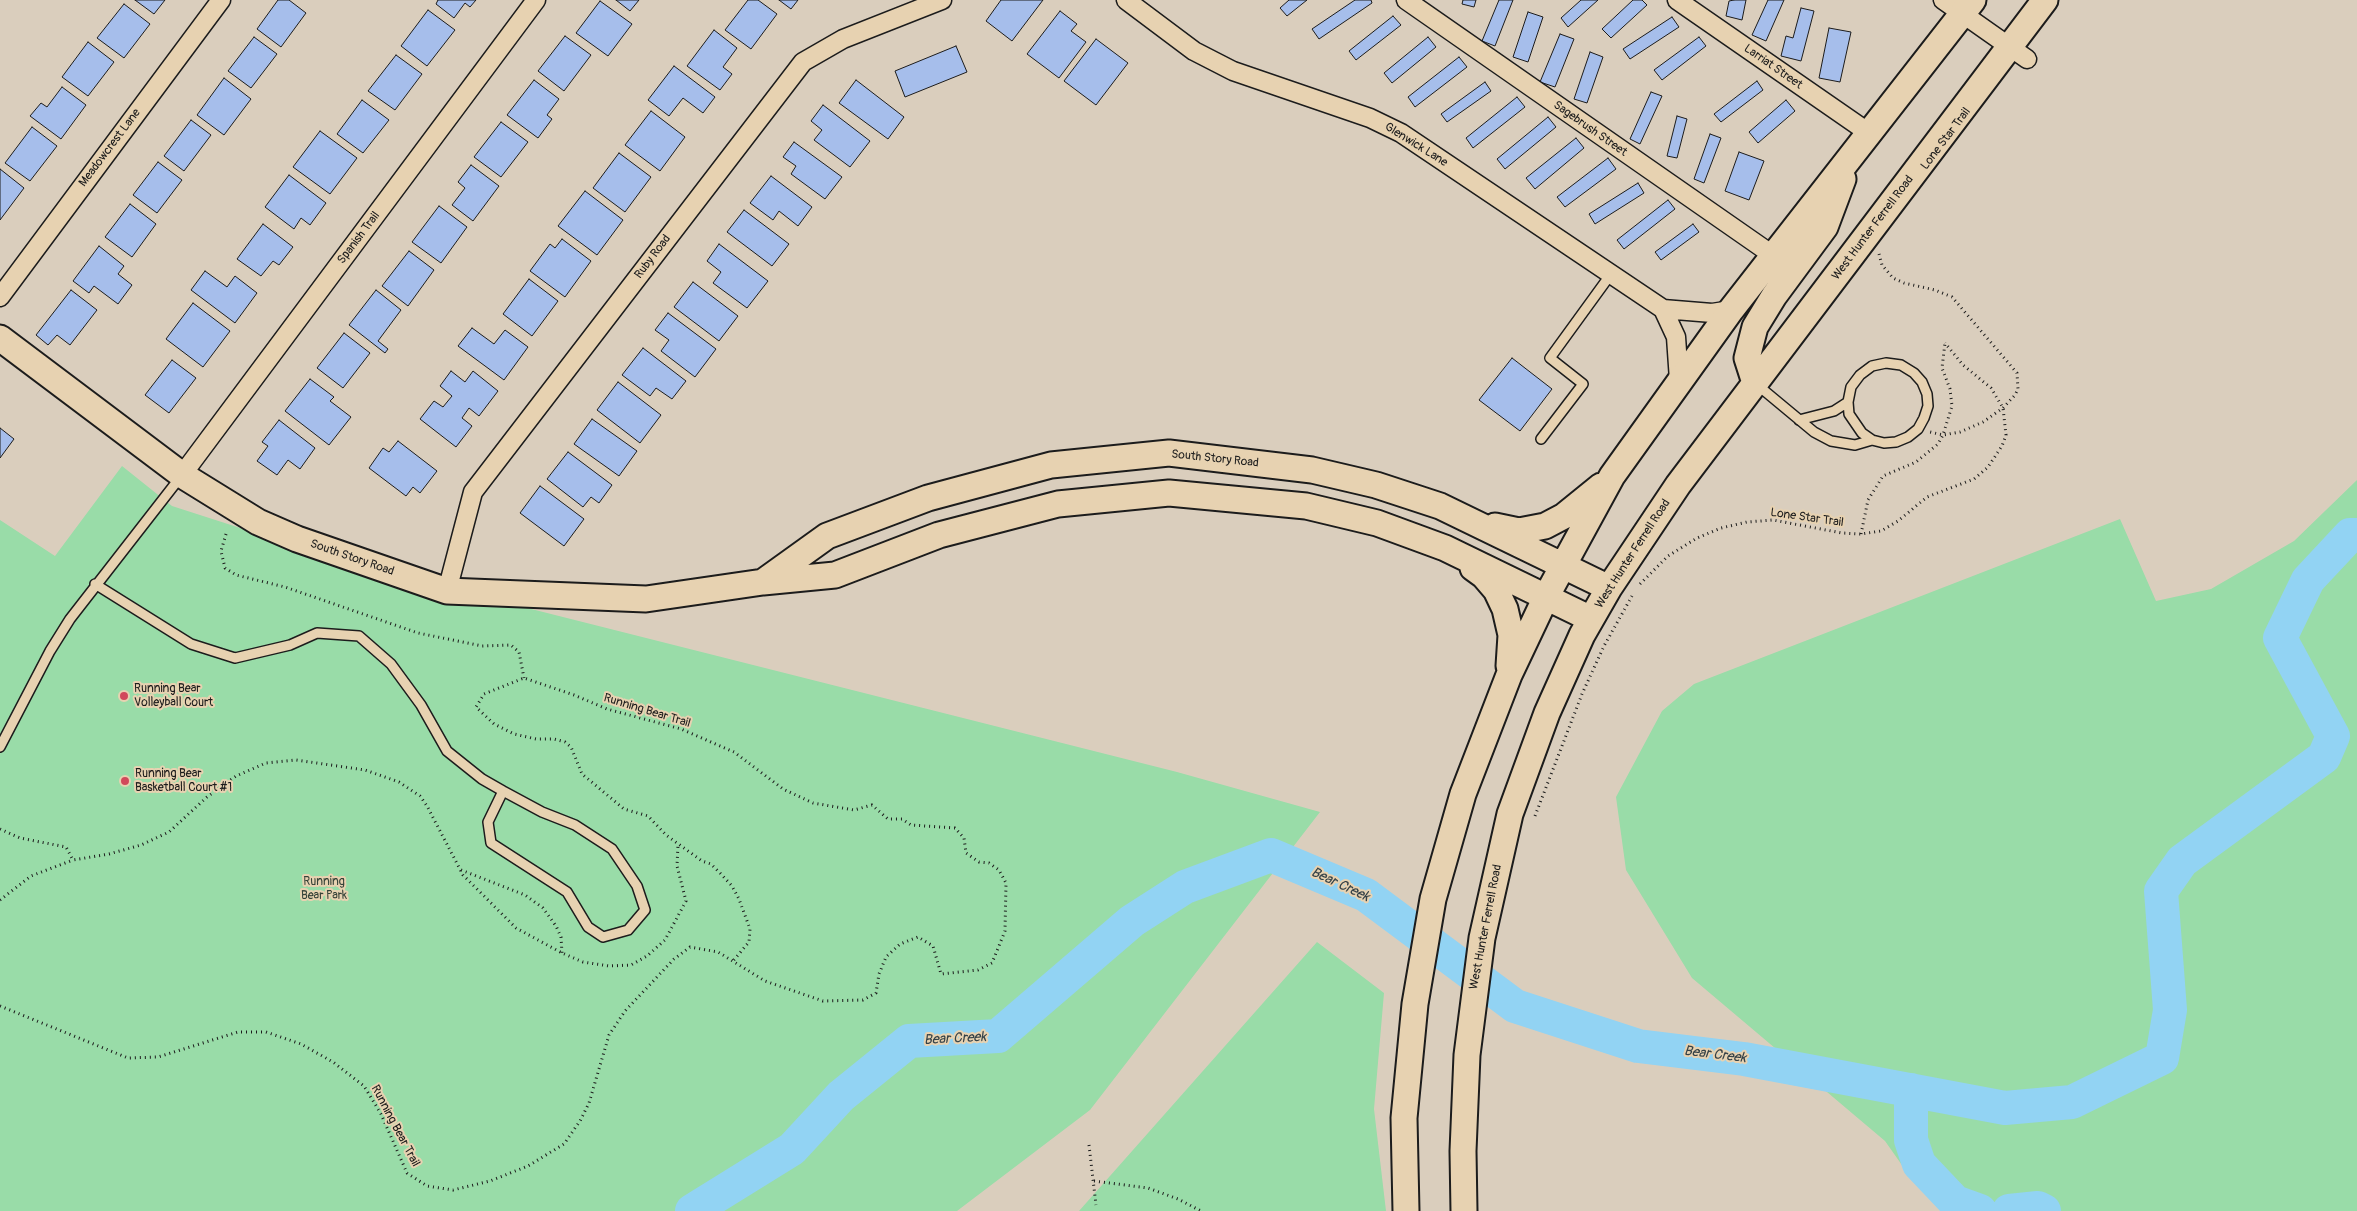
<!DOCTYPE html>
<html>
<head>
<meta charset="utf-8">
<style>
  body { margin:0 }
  canvas { display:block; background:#dacebd }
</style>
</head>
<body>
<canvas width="2357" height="1211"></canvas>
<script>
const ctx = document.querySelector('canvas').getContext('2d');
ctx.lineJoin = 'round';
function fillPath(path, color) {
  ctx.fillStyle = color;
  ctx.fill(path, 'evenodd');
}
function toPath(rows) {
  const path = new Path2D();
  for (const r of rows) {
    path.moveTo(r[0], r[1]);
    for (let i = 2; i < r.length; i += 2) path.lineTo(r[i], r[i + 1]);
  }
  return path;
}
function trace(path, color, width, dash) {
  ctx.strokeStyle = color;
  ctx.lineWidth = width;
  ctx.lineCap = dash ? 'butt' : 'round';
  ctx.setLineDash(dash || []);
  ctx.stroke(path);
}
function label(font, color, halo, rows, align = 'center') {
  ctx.font = font + ' Pangolin,sans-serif';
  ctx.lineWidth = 4;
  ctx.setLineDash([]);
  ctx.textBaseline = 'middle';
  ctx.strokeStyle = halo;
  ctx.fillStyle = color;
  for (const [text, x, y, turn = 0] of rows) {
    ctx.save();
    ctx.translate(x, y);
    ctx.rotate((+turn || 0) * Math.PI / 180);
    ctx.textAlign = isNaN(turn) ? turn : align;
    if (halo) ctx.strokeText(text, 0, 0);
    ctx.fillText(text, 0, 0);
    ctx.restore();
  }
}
fillPath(toPath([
  [122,466,172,506,349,563,1177,772,1320,812,1090,1110,957,1211,0,1211,0,520,55,556],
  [2357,480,2357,1211,1960,1211,1904,1168,1885,1141,1692,978,1626,870,1616,797,1662,711,1694,684,2120,519,2156,601,2211,589,2294,541],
  [1317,942,1384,993,1374,1109,1386,1211,1079,1211]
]), '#99dca8');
trace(toPath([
  [1911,1090,1911,1140,1919,1164,1955,1202,1980,1211],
  [692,1211,792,1149,841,1096,909,1041,998,1036,1132,921,1185,887,1271,855,1366,895,1515,1006,1638,1046,1744,1059,2005,1108,2072,1102,2162,1058,2170,1010,2161,891,2182,861,2324,757,2333,736,2280,638,2308,580,2350,535,2357,535],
  [2009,1211,2038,1208,2044,1211]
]), '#92d3f3', 34);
const building = toPath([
  [135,0,165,0,154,14,135,0],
  [278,0,289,0,306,13,281,47,257,29,278,0],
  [438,0,476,0,470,7,465,3,454,18,436,4,438,0],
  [616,0,639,0,630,11,616,0],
  [748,0,758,0,777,14,751,49,725,30,748,0],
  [779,0,798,0,791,9,779,0],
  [1001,0,1043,0,1012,41,986,21,1001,0],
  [1289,0,1307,0,1287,16,1280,8,1289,0],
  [1355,0,1371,0,1372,3,1319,39,1312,29,1355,0],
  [1463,0,1476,0,1474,7,1462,4,1463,0],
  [1499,0,1513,0,1495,46,1482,41,1499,0],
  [1581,0,1598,0,1568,27,1561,18,1581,0],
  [1633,0,1642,0,1647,5,1611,38,1602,29,1633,0],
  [1734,0,1746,0,1742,20,1726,16,1729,1,1734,0],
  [1768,0,1784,0,1766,41,1752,35,1768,0],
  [600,1,632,24,608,56,576,33,600,1],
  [124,4,150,24,124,58,97,38,124,4],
  [1801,8,1814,11,1801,61,1781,56,1786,36,1793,38,1801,8],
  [428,10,455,30,427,66,401,46,428,10],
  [1060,11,1077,24,1071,31,1086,42,1059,78,1027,54,1060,11],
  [1528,12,1543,17,1528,62,1513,57,1528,12],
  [1393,16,1401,25,1356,60,1349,51,1393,16],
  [1672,17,1679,27,1630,59,1623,49,1672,17],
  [1829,28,1851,32,1840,82,1819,78,1829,28],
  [714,30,737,48,723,67,732,74,720,90,687,66,714,30],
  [1560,34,1574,39,1555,87,1540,82,1560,34],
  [565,36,591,55,564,91,538,71,565,36],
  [254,37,277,54,251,88,228,71,254,37],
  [1428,37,1436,47,1392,83,1384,73,1428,37],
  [1699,37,1706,46,1662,80,1654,70,1699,37],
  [1096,39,1128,63,1096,105,1064,81,1096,39],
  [88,42,114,62,88,96,62,77,88,42],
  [956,46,967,72,905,97,895,71,956,46],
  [1590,52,1603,57,1587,103,1574,99,1590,52],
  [396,55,422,74,395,110,368,91,396,55],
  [1459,57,1467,67,1415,107,1408,97,1459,57],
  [674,66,715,97,703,113,683,98,669,116,648,100,674,66],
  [224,78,251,99,224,135,197,115,224,78],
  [534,80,559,99,547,115,552,119,538,138,507,115,534,80],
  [856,80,904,117,888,139,839,103,856,80],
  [1757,81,1763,90,1721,122,1714,114,1757,81],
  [1485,82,1491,91,1447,122,1441,114,1485,82],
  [62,87,86,105,61,139,30,116,41,103,47,107,62,87],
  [1651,92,1662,96,1640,144,1630,139,1651,92],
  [1517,97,1525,107,1473,148,1466,138,1517,97],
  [362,100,389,120,363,153,337,134,362,100],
  [1786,100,1795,111,1758,143,1749,132,1786,100],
  [823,105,870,141,850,167,814,140,822,130,811,121,823,105],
  [651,111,685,137,660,171,625,145,651,111],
  [1677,116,1687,119,1677,158,1667,156,1677,116],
  [1548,117,1556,127,1505,169,1497,159,1548,117],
  [191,120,211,135,184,171,164,156,191,120],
  [501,122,528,142,501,177,474,157,501,122],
  [32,127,57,146,30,181,5,163,32,127],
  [320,131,357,158,330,194,293,167,320,131],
  [1710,134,1721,138,1704,183,1694,179,1710,134],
  [1576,138,1584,148,1535,189,1526,178,1576,138],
  [794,142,842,177,825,199,791,174,796,166,783,157,794,142],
  [1739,152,1764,161,1749,200,1725,191,1739,152],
  [619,153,651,177,625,212,593,188,619,153],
  [1608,158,1616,169,1565,207,1557,197,1608,158],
  [158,162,182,180,157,213,133,195,158,162],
  [471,165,499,186,473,221,452,205,465,188,458,182,471,165],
  [0,169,24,188,0,220,0,169],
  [289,175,326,203,310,225,301,218,294,229,265,207,289,175],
  [771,176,812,207,798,226,779,211,773,220,750,203,771,176],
  [1638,183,1644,193,1595,224,1589,214,1638,183],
  [585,191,623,220,597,255,558,226,585,191],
  [1668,200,1675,209,1624,249,1617,240,1668,200],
  [130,204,156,224,132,257,105,237,130,204],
  [439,206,467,227,441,263,412,242,439,206],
  [744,210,789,244,772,266,727,232,744,210],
  [263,224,293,247,279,265,273,261,261,276,237,259,263,224],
  [1693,224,1699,232,1661,260,1655,252,1693,224],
  [562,239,591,261,565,297,530,271,550,244,555,248,562,239],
  [719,244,768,281,747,308,713,283,721,272,707,261,719,244],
  [99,246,124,266,118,274,132,285,118,304,94,286,89,293,73,281,99,246],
  [409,251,434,270,408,306,382,286,409,251],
  [205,271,227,287,235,276,257,293,235,323,191,290,205,271],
  [529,279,558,301,532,336,503,314,529,279],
  [693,282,738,316,719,341,674,307,693,282],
  [71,290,97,310,70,345,57,335,48,345,36,335,71,290],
  [376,290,401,310,378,341,388,349,385,353,349,325,376,290],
  [193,303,230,331,203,367,166,339,193,303],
  [668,313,716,349,695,377,661,351,669,340,655,330,668,313],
  [472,328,494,344,505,330,528,347,504,380,458,346,472,328],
  [344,333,370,353,343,388,317,368,344,333],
  [643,348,686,381,672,399,656,388,650,396,622,375,643,348],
  [1512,358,1552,389,1520,431,1479,400,1512,358],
  [172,360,196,378,169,413,145,395,172,360],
  [451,371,465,382,473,371,498,391,479,416,469,408,462,418,472,426,456,447,420,419,434,401,443,407,452,396,440,386,451,371],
  [310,379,334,397,330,401,351,417,329,445,285,411,310,379],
  [618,382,661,415,640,443,597,410,618,382],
  [592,419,637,451,619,476,574,444,592,419],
  [279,420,315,448,300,469,288,460,277,475,257,461,268,446,262,442,279,420],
  [0,428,14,439,0,458,0,428],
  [398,441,437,471,420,493,413,487,406,496,369,468,383,448,389,452,398,441],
  [568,452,612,485,599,503,591,497,583,507,547,479,568,452],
  [540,486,584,519,564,546,520,513,540,486]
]);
fillPath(building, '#a6beeb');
trace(building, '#1c1c1c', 1);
const lane = toPath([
  [1755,383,1814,432,1831,441,1855,445,1872,440,1884,443,1896,442,1908,437,1918,429,1924,418,1928,406,1927,394,1922,382,1914,373,1901,365,1886,363,1872,366,1860,375,1851,387,1848,402,1849,414,1862,433,1872,440],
  [1799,420,1834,411,1848,402],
  [1541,439,1583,384,1550,358,1611,274],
  [95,584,191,644,235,658,290,645,317,633,359,636,391,664,421,705,447,751,482,779,503,791,542,812,575,825,612,849,637,886,645,910,628,930,603,937,588,927,567,892,491,843,488,822,503,791],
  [0,747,50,651,70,619,182,475]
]);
const street = toPath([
  [1126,0,1194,51,1233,71,1370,118,1401,133,1663,309,1712,313,1731,310],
  [1406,0,1774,256],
  [1677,0,1869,133],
  [1943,0,2027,59],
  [0,297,221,0],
  [1663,309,1676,337,1679,380],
  [182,475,536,0],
  [447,591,473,492,803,62,843,39,942,0]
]);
const secondary = toPath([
  [0,338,182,475,258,522,297,539,447,591,646,599,763,582,835,575,939,535,1058,504,1169,493,1306,506,1377,523,1445,548,1591,619],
  [1755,383,1747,358,1755,327,1774,296,1825,227,1843,179],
  [1495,526,1519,531,1545,526,1564,516,1601,486],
  [1473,568,1484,576,1496,590,1505,609,1511,635,1509,666],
  [763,582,827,536,928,498,1051,465,1169,453,1312,470,1376,485,1440,506,1609,588],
  [1406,1211,1404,1118,1415,1004,1433,899,1463,794,1509,675,1546,597,1612,476,1731,310,1973,0],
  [1464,1211,1463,1151,1467,1055,1482,938,1510,814,1547,713,1582,635,1609,588,1678,485,2045,0]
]);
trace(lane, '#1c1c1c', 12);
trace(street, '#1c1c1c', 21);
trace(secondary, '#1c1c1c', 29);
trace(toPath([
  [1879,254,1882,265,1893,278,1904,283,1935,290,1952,297,2017,373,2018,389,2015,395,2003,408,1983,422,1960,432,1943,435,1930,432],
  [226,534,221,551,225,568,236,575,285,587,418,633,482,646,511,645,519,652,524,678],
  [1861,534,1868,500,1883,476,1916,462,1938,444,1943,435,1952,406,1950,389,1942,368,1945,343],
  [1640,584,1668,556,1697,538,1721,528,1747,522,1773,520,1842,533,1861,534,1881,531,1898,521,1927,497,1974,479,1988,467,2002,446,2006,435,2003,408,1991,388,1963,365,1945,343],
  [1535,816,1582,694,1604,646,1632,596],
  [0,829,20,838,66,847,73,860,109,854,141,845,169,832,207,797,236,776,266,763,296,760,365,770,399,782,420,796,427,806,463,875,516,928,562,953,583,962,609,966,631,965,647,956,665,940,686,901,677,866,678,844],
  [461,870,525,895,543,908,556,926,561,937,562,953],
  [0,900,31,876,73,860],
  [0,1006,128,1058,158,1057,238,1032,266,1032,301,1044,333,1062,364,1086,381,1114,407,1173,427,1186,453,1190,490,1181,528,1166,564,1144,580,1121,589,1103,609,1035,625,1011,674,959,690,947,718,952,765,981,823,1001,863,1000,876,993,879,974,886,957,900,944,918,937,933,946,941,974,978,970,992,963,1005,931,1006,883,999,870,989,863,979,862,966,853,964,838,955,828,911,825,902,819,888,819,872,805,854,810,813,803,783,789,734,752,681,729,607,709,574,695,524,678,484,694,476,707,494,724,514,734,536,739,554,739,565,742,571,747,582,774,624,809,648,816,666,835,702,861,711,864,721,874,732,886,739,899,750,929,749,942,733,961],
  [1089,1145,1096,1205],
  [1094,1181,1148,1188,1178,1199,1201,1211]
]), '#1c1c1c', 3, [1, 4]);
trace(lane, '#e7d2b1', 9);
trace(street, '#e7d2b1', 18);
trace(secondary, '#e7d2b1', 25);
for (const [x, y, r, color] of [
  [124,696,5,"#d1495b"],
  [125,781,5,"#d1495b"]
]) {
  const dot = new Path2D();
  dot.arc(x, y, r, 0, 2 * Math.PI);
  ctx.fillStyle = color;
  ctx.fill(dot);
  trace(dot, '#e7d2b1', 2);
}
label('12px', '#1c1c1c', '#e7d2b1', [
  ["Larriat Street",1773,67,35],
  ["Sagebrush Street",1590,129,35],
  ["Lone Star Trail",1946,139,-53],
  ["Glenwick Lane",1416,145,32],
  ["Meadowcrest Lane",110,148,-53],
  ["West Hunter Ferrell Road",1873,228,-53],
  ["Spanish Trail",359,238,-53],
  ["Ruby Road",653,257,-53],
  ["South Story Road",1215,459,6],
  ["Lone Star Trail",1807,518,8],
  ["West Hunter Ferrell Road",1633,554,-57],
  ["South Story Road",352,558,19],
  ["Running Bear Trail",647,711,17],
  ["West Hunter Ferrell Road",1486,927,-79],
  ["Running Bear Trail",395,1126,62]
]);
label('12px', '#1c1c1c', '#e7d2b1', [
  ["Running Bear",134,689],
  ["Volleyball Court",134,703],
  ["Running Bear",135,774],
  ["Basketball Court #1",135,788]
], 'left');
label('12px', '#354238', '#e7d2b1', [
  ["Running",324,882],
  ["Bear Park",324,896]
]);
label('italic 14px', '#344147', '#e7d2b1', [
  ["Bear Creek",1340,885,25],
  ["Bear Creek",955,1039,-3],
  ["Bear Creek",1715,1055,7]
]);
</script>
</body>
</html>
